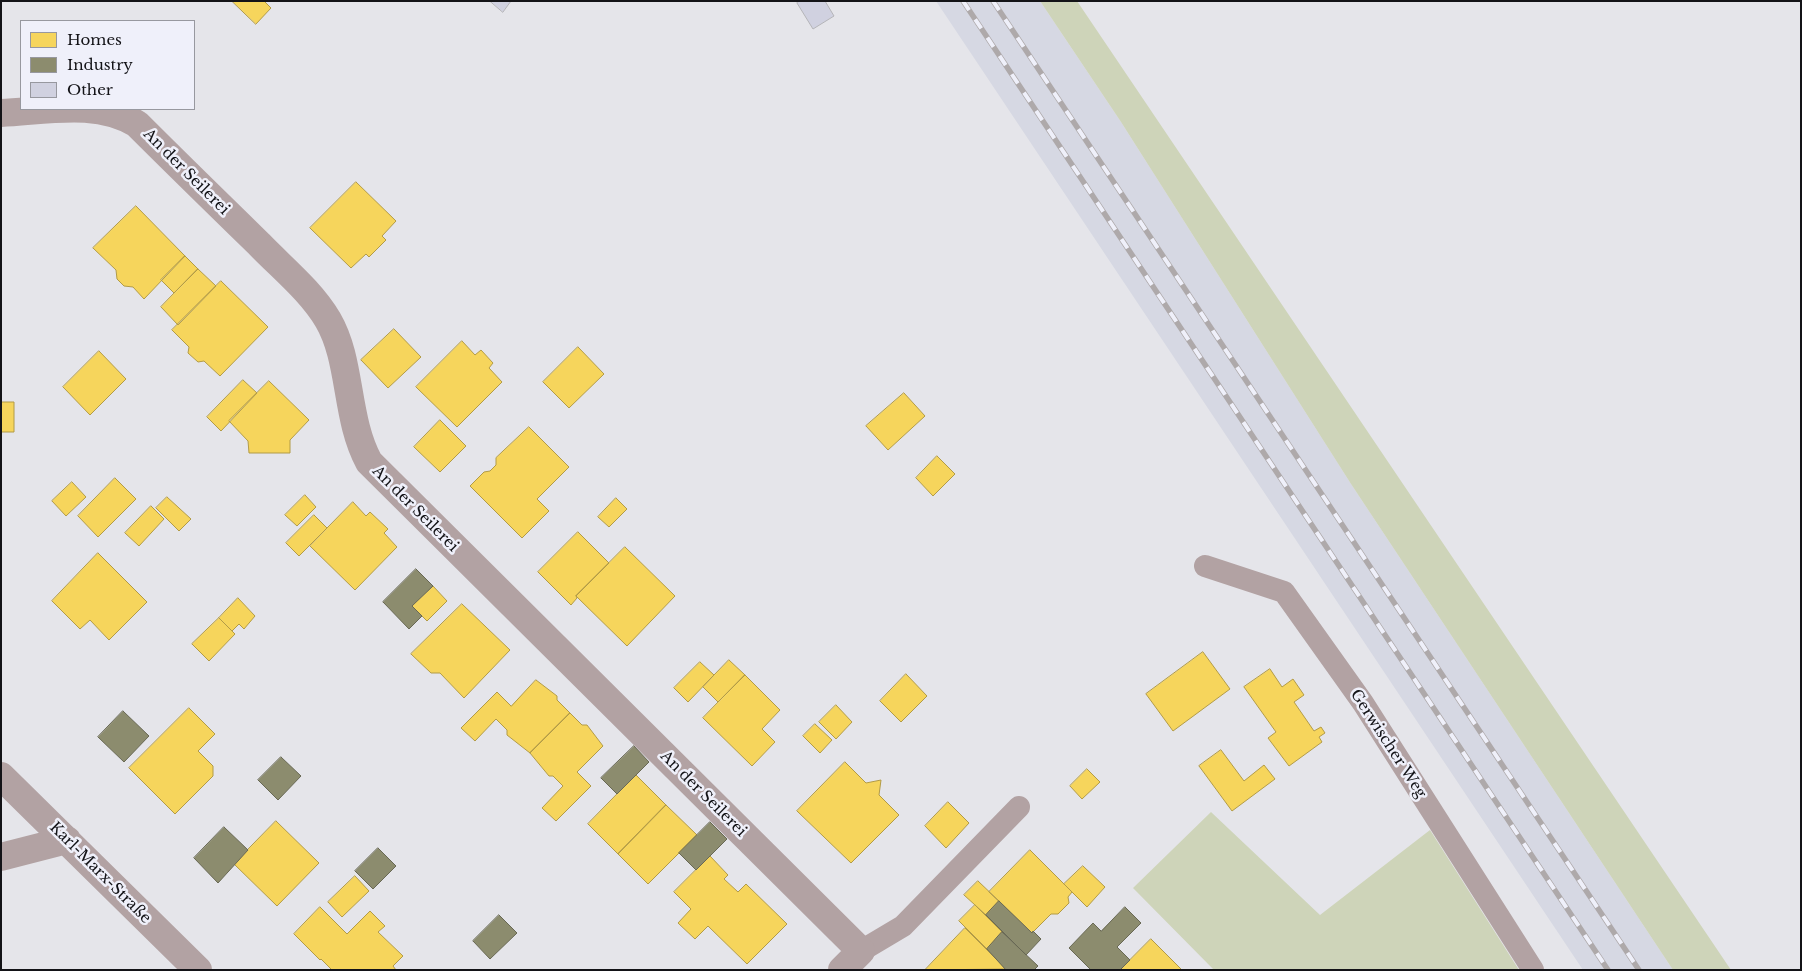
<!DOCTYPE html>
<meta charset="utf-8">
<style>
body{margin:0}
#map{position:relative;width:1802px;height:971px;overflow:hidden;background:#e5e5ea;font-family:"Libre Baskerville",serif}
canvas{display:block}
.frame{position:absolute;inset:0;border:2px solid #131317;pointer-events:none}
.legend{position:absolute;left:20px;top:20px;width:175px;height:90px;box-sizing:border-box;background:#eff0fa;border:1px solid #97989f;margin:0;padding:6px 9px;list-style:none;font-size:15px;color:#131317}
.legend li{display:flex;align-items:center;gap:10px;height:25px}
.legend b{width:25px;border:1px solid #97989f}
</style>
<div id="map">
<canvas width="1802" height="971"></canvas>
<div class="frame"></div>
<ul class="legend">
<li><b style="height:14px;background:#f6d55c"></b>Homes</li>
<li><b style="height:14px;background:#8c8c6e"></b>Industry</li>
<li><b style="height:14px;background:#d0d1e0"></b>Other</li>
</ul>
</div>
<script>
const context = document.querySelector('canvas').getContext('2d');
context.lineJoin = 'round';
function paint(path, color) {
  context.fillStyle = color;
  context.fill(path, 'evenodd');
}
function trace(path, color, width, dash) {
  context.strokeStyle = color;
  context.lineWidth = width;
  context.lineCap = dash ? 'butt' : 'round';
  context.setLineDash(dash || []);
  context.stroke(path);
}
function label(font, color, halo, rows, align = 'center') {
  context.font = font + ' "Libre Baskerville",serif';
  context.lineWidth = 5;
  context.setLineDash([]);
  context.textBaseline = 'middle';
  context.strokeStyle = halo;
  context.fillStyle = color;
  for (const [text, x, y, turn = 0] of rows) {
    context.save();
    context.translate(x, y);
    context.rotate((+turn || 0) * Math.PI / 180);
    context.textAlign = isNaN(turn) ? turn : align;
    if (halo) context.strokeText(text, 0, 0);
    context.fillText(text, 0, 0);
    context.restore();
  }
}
paint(new Path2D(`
 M936,1H1040L1121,122L1351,484L1673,970H1583Z`), '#d6d8e3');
paint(new Path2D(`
 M1040,1H1077L1731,970H1673L1351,484L1121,122Z
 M1211,812L1320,915L1430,830L1519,970H1214L1133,888Z`), '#ced4b9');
const homes = new Path2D(`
 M232,1H264L271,8L256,24Z
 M356,182L396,221L382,236L386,240L369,257L366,254L351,268L310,228Z
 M136,206L185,256L144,299L133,287L124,286L117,279L116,270L93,248Z
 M185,256L198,269L174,293L161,280Z
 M198,269L216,286L178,325L161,307Z
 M221,281L268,327L220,376L204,361L198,362L188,353L189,347L172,330Z
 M394,329L421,357L388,388L361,360Z
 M462,341L475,355L481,350L493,363L489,368L502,382L457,427L416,387Z
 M578,347L604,374L569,408L543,382Z
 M99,351L126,379L90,415L63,387Z
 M243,380L257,393L221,431L207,417Z
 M269,381L309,420L290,440V453H249L248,441L229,421Z
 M904,393L925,416L888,450L866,426Z
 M1,402H14V432H1Z
 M440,420L466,446L440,472L414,447Z
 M529,427L569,467L537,499L549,511L522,538L470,486L484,472L490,471L496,465V458Z
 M937,456L955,474L933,496L916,478Z
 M115,478L136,499L98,537L78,516Z
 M72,482L86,497L66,516L52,501Z
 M305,495L316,507L297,526L285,515Z
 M167,497L191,519L179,531L156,508Z
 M616,498L627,509L609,527L598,517Z
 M353,502L366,516L370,512L388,529L384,533L397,547L355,590L310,546Z
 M151,506L164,519L139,546L125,533Z
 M314,515L327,528L299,556L286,543Z
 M578,532L609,563L576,596L577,598L571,605L538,572Z
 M625,547L675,596L627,646L576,596Z
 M98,553L147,602L109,640L90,620L80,629L52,601Z
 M433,586L447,601L427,621L412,606Z
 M238,598L255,616L244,629L239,624L232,631L219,618Z
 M462,604L510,650L464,698L440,673H431L411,654Z
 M219,618L235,634L209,661L192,644Z
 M1203,652L1230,689L1173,731L1146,694Z
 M729,660L745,675L718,702L703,687Z
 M700,662L714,675L688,702L674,688Z
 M1270,669L1282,687L1293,679L1304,695L1294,702L1314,731L1321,727L1325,733L1319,737L1322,742L1289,766L1268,738L1276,732L1244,687Z
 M906,674L927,696L901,722L880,701Z
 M745,675L780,710L762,729L775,742L752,766L703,718Z
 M536,680L557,696V700L570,713L530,753L507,735V730L496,719L475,741L461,728L497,692L511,706Z
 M836,705L852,722L836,739L819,722Z
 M189,708L215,734L198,751L213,766V776L175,814L129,768Z
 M570,713L582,725H587L603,746L577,772L591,786L556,821L542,808L563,786L553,776H549L530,753Z
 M815,724L832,740L820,753L803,736Z
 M1221,750L1244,781L1264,765L1275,779L1232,811L1199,766Z
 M845,762L866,783L881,780L879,795L899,815L851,863L797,811Z
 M1087,769L1100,782L1082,799L1070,786Z
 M636,775L666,805L618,854L588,824Z
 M948,802L969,823L946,848L925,826Z
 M666,805L697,835L648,884L618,854Z
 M276,821L319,863L277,906L234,864Z
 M1030,850L1072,892L1068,897L1069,903L1058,914H1051L1032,933L989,892Z
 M710,856L728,875L724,879L738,892L746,884L787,924L747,964L708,926L695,939L678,923L691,909L674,892Z
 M1083,866L1105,887L1087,907L1064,884Z
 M355,876L369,891L342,917L328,902Z
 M978,881L999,901L986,915L964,895Z
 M975,905L1002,932L987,949L959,921Z
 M320,907L347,934L370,911L385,926L378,932L403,956L393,966L396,970H332L321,959L320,960L294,934Z
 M965,928L1006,969L925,970Z
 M1151,939L1182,970H1120Z`);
paint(homes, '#f6d55c');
trace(homes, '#b29b47', 1);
const industry = new Path2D(`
 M416,569L433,586L412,606L422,616L409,629L383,602Z
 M123,711L149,736L124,762L98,737Z
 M634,746L649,762L617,794L601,778Z
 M281,757L301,776L278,800L258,780Z
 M710,822L727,839L696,870L679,853Z
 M224,827L248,850L218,883L194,858Z
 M378,848L396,866L373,889L355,871Z
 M999,901L1032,933L1033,931L1041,939L1026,955L986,915Z
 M1125,907L1141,923L1117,947L1130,960L1120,970H1091L1069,948L1093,923L1101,931Z
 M499,915L517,933L490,959L473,941Z
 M1002,932L1038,966L1034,970H1006L987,949Z`);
paint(industry, '#8c8c6e');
trace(industry, '#686854', 1);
const building = new Path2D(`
 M490,1H511L503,12Z
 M800,1H825L834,16L813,29L797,3Z`);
paint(building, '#d0d1e0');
trace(building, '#b4b4b8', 1);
trace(new Path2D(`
 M1205,566L1284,592L1363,703L1533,970
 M861,951L903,926L1019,807`), '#b2a2a3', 22);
trace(new Path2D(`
 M1,113C46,111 97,99 137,124C177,164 218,204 259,244C282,268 311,291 328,320C352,361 345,418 369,462L861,951L842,970
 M1,776L198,970
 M1,857L67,840`), '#b2a2a3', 28);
const rail = new Path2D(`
 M963,1L1608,970
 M993,1L1639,970`);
trace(rail, '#aea9aa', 5.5);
trace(rail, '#eff0fa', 4, [11]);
label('15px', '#131317', '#eff0fa', [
 ["An der Seilerei",186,172,45],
 ["An der Seilerei",415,509,45],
 ["Gerwischer Weg",1388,744,57],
 ["An der Seilerei",703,794,45],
 ["Karl-Marx-Straße",100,873,45]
]);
</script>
